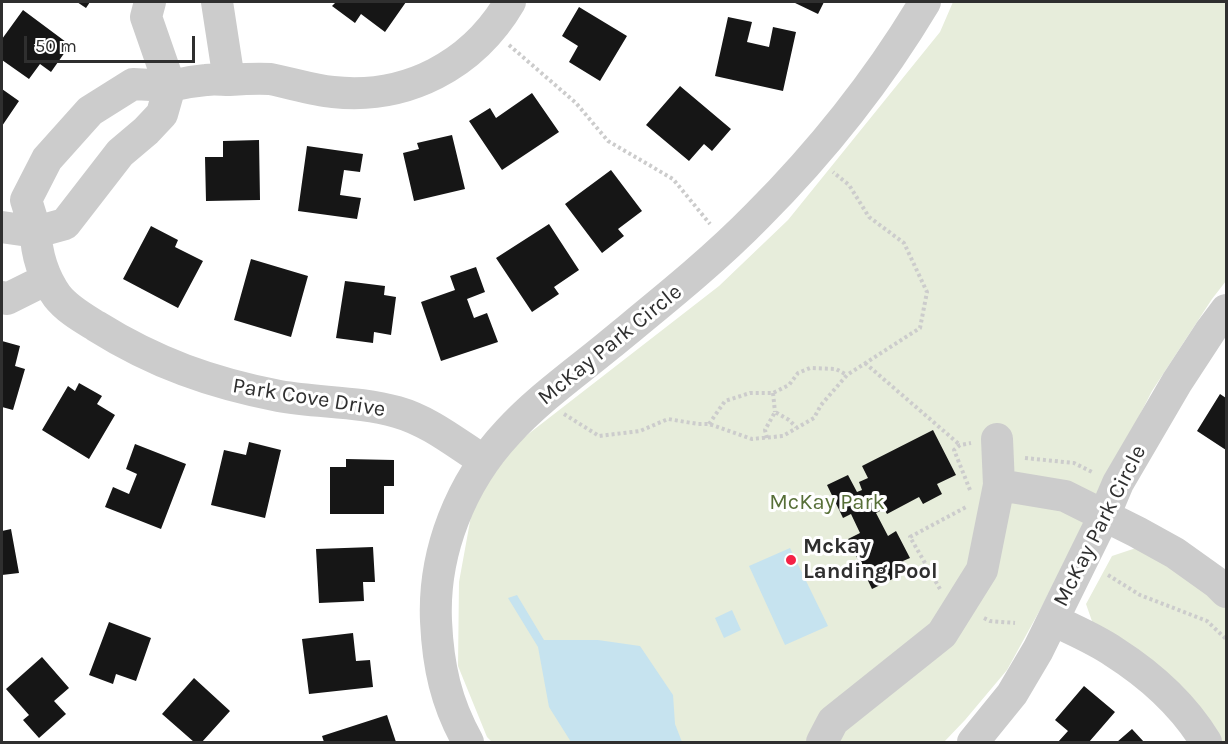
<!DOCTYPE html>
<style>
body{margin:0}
#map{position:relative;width:1228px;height:744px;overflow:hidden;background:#fff;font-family:Karla,sans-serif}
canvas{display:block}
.frame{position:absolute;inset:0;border:3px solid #2f2f2f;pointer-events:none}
.scale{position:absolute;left:24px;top:36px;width:171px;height:27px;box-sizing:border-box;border:3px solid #2f2f2f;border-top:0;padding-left:8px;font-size:18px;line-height:21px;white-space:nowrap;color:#2f2f2f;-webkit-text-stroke:4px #fff;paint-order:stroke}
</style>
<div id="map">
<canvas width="1228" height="744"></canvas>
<div class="frame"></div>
<div class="scale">50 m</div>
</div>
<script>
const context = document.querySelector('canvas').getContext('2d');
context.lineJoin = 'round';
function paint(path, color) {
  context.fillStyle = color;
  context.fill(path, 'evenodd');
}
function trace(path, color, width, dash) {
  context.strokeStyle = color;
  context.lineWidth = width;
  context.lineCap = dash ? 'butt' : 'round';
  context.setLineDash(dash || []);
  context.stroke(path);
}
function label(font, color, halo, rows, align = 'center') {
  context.font = font + ' Karla,sans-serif';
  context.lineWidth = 6;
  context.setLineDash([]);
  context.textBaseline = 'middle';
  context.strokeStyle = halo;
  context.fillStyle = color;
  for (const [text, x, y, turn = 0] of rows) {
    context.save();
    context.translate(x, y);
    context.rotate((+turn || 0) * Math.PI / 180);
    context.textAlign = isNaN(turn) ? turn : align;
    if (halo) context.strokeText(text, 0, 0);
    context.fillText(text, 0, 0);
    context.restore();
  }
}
paint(new Path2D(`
 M953,2H1226V281L1212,299L1152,391L1041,608L1007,670L965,720L944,742H492L487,737L458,666L459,582L471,516L487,478L509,449L719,286L788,220L940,32Z
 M1136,548L1180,568L1226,609V742H1221L1093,624L1086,604L1112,556Z`), '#e7eddb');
paint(new Path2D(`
 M790,548L828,626L785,645L749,566Z
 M517,595L544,640H598L640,646L673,695L675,724L682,742H571L549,707L538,647L508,598Z
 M732,610L741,630L724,638L715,618Z`), '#c6e3ef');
paint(new Path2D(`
 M77,2H90L86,8Z
 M336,2H406L385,32L361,14L355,23L332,6Z
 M793,2H824L818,14Z
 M579,7L627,36L600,81L569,62L578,46L562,36Z
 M23,10L70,45L51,72L40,64L29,79L2,60V39Z
 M728,17L752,22L747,42L769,47L773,27L796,32L783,91L715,76Z
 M680,86L731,129L712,151L704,144L689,161L646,125Z
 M2,89L19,101L2,126Z
 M532,93L559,132L502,170L469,121L490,108L496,118Z
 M452,135L465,189L414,201L403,153L419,149L417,143Z
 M259,140L260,200L206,201L205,157H223V141Z
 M307,146L363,154L360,172L344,170L340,195L361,198L357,219L298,211Z
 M611,170L642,211L618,229L624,236L602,253L565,204Z
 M549,224L579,270L554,287L559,294L532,312L496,258Z
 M151,226L178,240L175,247L203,261L178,308L123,279Z
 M251,259L308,276L291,337L234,320Z
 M476,267L485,292L467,299L474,318L487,313L498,342L441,361L421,302L455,290L450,276Z
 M345,281L385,286L384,295L396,297L391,335L374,332L373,343L336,338Z
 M2,341L20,346L15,366L25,369L13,410L2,407Z
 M79,383L102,396L97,404L115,415L89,459L42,430L68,386L75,391Z
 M1220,394L1226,398V450L1197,431Z
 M933,430L956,475L937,484L942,494L923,504L919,497L887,514L884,509L876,513L888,536L896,531L910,558L903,561L909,571L872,589L848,539L860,533L851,514L843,518L827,485L848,475L857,492L862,490L859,482L868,478L862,466Z
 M249,442L281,450L265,518L211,505L224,450L246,455Z
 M135,444L186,464L161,529L105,507L113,487L129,494L137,474L126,469Z
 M346,459L394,460V486H384V514H330V467H346Z
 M11,529L19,573L2,575V531Z
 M373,547L375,582H363L364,601L319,603L316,549Z
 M109,622L151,638L136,681L116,674L113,684L89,675Z
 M353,633L356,661L370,660L373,687L309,694L302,639Z
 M42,657L69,688L54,701L66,714L39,738L23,720L29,715L6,689Z
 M194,678L230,711L202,742H194L162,714Z
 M1084,686L1115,712L1089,742H1058L1068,731L1055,720Z
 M387,715L396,742H324L322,736Z
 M1132,729L1144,742H1117Z`), '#161616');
trace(new Path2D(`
 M509,45L576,103L608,141L673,179L710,224
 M865,363L960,445
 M773,393L775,412
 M564,414L599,436L640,431L668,419L698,424H709L752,439L783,436L814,418L821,405L847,375L920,328L927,292L904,243L869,217L849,185L833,172
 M709,424L725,401L750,393H773L789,385L798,373L810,368L836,369L847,375
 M767,438L765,430L775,412L789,420L796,427
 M1025,458L1074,463L1092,472
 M970,490L954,450L960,445L971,443
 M1108,575L1140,595L1207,621L1226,639
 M940,589L910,537L968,506
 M984,618L990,621L1015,623`), '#ccc', 4, [3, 3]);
trace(new Path2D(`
 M150,2L146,17L170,86C182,83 194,81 206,80C214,79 222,80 229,80C243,79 257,78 270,79C291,83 312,90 333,92C407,100 473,65 510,2
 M217,2L229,80
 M133,84L170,86L162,114L146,131L120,153L65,224L36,232L26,200L47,159L90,111Z
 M2,227L36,232C36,254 44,278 57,296C67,309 83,318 96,326C155,363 212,383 279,396C318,403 358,401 397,412C429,421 456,443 484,461
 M2,297L7,299L47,279
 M997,439L999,485L1065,496L1137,532L1175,553L1217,583L1226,592
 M1053,620C1073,630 1095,639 1114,652C1150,675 1184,706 1206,742
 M468,742C446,703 438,666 436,621C433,552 461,482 508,432C537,400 574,374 608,346C659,304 711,263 757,216C821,152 879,79 925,2
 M822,742L833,721L942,634L982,570L999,485
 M973,742L1012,694L1038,650L1104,516L1118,483L1177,382L1211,330L1226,310`), '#ccc', 32);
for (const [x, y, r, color] of [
 [791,560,6,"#f52246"]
]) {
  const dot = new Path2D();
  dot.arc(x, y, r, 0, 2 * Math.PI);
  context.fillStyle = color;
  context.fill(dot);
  trace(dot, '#fff', 2);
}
label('22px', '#2f2f2f', '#fff', [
 ["McKay Park Circle",610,345,-39],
 ["Park Cove Drive",309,398,9],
 ["McKay Park Circle",1100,526,-63]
]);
label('22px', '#576f38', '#fff', [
 ["McKay Park",827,503]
]);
label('bold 22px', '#2f2f2f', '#fff', [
 ["Mckay",803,547],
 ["Landing Pool",803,572]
], 'left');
</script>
